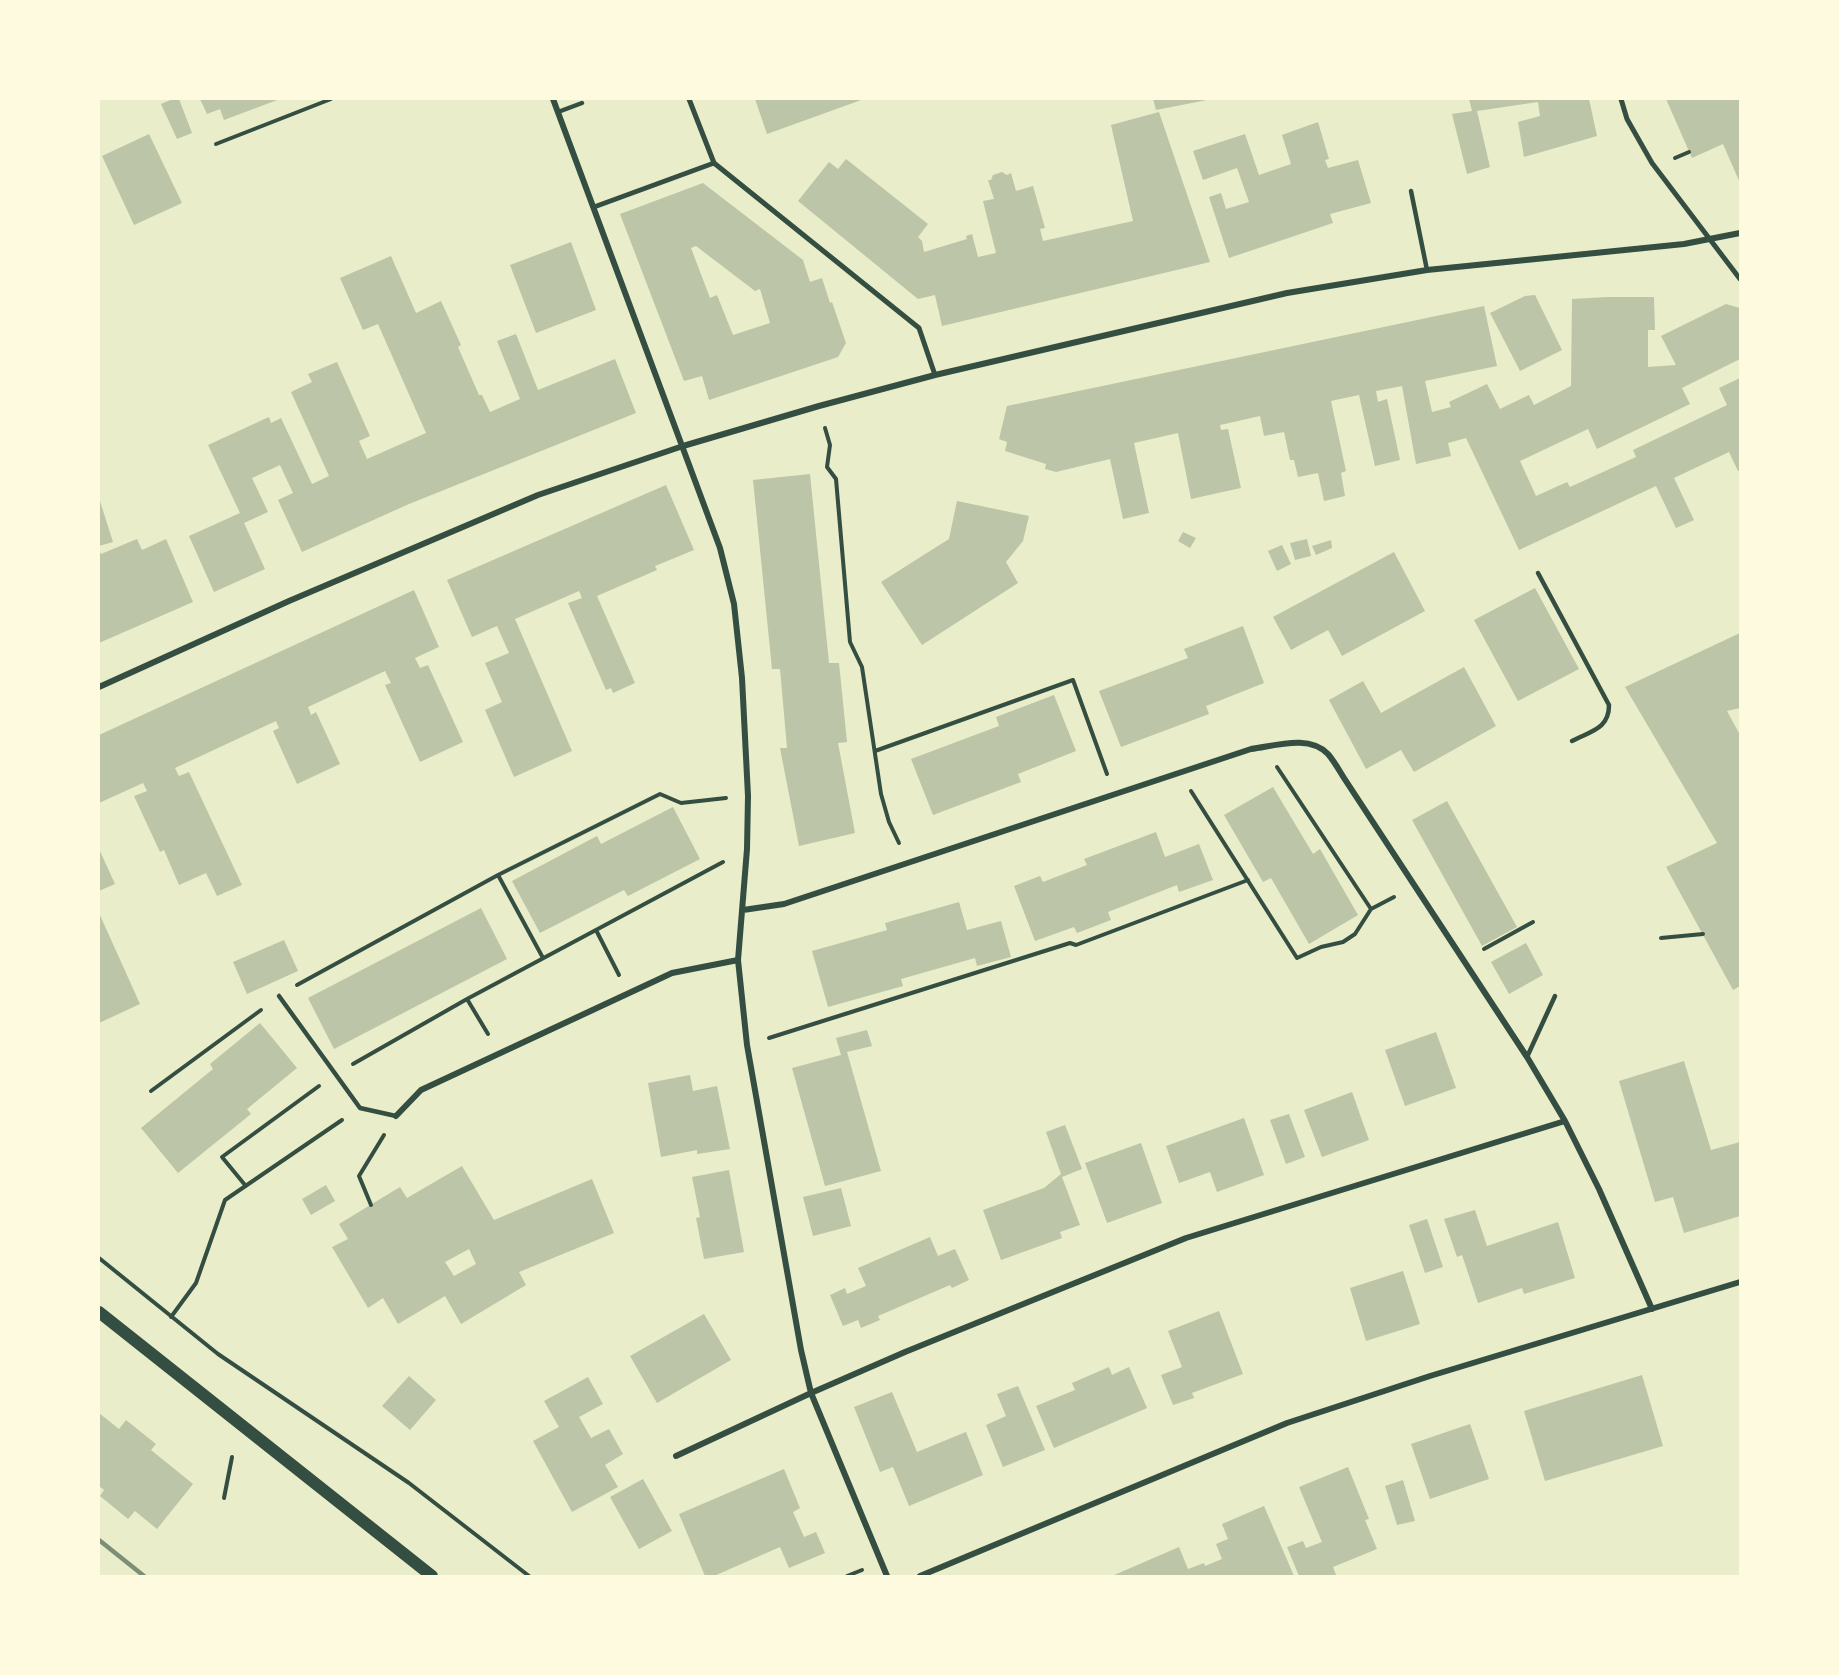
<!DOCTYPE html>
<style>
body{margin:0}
#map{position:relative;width:1839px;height:1675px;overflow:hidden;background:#e9edc9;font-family:"Sofia Sans Condensed",sans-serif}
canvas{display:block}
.frame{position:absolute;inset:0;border:100px solid #fefae0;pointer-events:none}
</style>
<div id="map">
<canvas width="1839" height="1675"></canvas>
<div class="frame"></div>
</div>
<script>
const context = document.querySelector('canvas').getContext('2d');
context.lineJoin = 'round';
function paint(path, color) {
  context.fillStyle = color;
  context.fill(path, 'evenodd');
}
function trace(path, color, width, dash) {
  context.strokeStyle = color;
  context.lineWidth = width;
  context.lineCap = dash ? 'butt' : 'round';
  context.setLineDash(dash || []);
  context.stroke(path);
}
paint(new Path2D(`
 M173,99H179L192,133L177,139L161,104Z
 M200,99H280L224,120L220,109L207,114Z
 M755,99H864L767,134Z
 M1153,99H1206L1207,100L1156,110Z
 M1469,99H1589L1597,136L1524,157L1518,122L1540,116L1538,102L1477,111L1490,167L1467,174L1452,114L1472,111Z
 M1666,99H1740V183L1723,144L1692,158Z
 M1159,112L1210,262L942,326L935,295L918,299L798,201L829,162L838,169L846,159L928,224L918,237L922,241L924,252L967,239L966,236L972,234L978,257L996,253L983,201L994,199L988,180H991L993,175L1002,172L1007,175L1011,173L1016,191L1033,186L1045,228L1040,229L1043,241L1133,221L1111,125Z
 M1318,122L1329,159L1325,160L1328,168L1358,160L1371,203L1330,214L1333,223L1229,258L1209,197L1221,193L1226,209L1249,202L1237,168L1203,180L1193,151L1245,134L1259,175L1291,164L1282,135Z
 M149,134L182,203L134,225L102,156Z
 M703,183L803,260L810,282L822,278L830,303L832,302L846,343L838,357L709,400L702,376L684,381L620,214ZM696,246L755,291L760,289L770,323L733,335L717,295L710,298L691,248Z
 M571,242L596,310L536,333L510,265Z
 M391,256L416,313L441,301L461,345L458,347L479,395H482L490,412L520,399L497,341L516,334L538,390L615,359L636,413L409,504L302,552L278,500L293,493L280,465L252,478L268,512L244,523L265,569L214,592L189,536L240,513L208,445L269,417L271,423L281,418L312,484L329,476L291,392L312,382L308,374L337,362L370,436L359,441L367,459L426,433L378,324L363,330L340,278Z
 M1535,295L1562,350L1520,371L1490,313L1525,296Z
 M1608,297H1654L1655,330H1648V367L1676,365L1661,336L1726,304L1740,308V359L1682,388L1690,404L1597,449L1588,429L1520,461L1536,496L1567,482L1570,487L1636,457L1633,450L1727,405L1719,388L1740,378V470L1738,471L1729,452L1674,478L1694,520L1676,528L1656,486L1519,550L1466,438L1448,443L1451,456L1416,464L1402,386L1376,391L1378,402L1387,399L1400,460L1375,466L1359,395L1331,401L1346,471L1341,473L1345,496L1324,501L1318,473L1298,477L1294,460H1290L1284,432L1264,436L1260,416L1220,425L1221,430L1228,429L1241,488L1218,493L1191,499L1178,433L1134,443L1149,513L1123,519L1110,459L1056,472L1045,469L1046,464L1005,451L1007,442L999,439L1007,406L1484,306L1497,366L1425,381L1432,412L1451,407L1449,402L1487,384L1500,409L1529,395L1534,405L1571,386L1572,299Z
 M810,474L829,663H839L847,742L838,743L855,833L799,846L780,748H787L780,669H772L753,480Z
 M666,485L694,550L655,566L657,570L597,596L635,683L613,693L611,688L606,690L568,603L582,598L579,591L515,619L572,751L514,777L485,710L502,702L485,663L509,653L497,626L472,637L447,580Z
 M99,498L113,542L99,546Z
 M957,501L1029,516L1023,541L1006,562L1018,583L922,645L881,582L949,539Z
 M1183,532L1196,538L1190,548L1178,541Z
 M137,539L142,550L166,539L193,602L99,643V549L101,554Z
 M1307,539L1311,556L1295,560L1290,543Z
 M1331,540L1332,548L1316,555L1312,546Z
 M1282,545L1291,564L1277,571L1268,551Z
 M1394,552L1425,611L1342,656L1328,630L1291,650L1273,617Z
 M1535,588L1579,669L1518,701L1474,620Z
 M414,590L439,647L415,658L420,668L428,665L463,742L420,762L385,685L391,683L385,671L308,707L311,715L316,712L340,764L297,784L273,731L279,728L276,721L175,768L179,776L189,772L242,885L217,896L206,873L179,885L164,850L160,852L134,796L147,791L143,783L99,803V735Z
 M1243,626L1264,683L1206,706L1209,714L1121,747L1099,691L1188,658L1184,649Z
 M1740,633V708L1727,711L1740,735V986L1733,990L1666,867L1717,843L1625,687Z
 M1464,667L1496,726L1414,772L1401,750L1366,769L1329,700L1363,681L1381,713Z
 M1054,695L1076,751L1018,774L1021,782L933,815L911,759L999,726L996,717Z
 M1273,787L1313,854L1320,849L1358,915L1309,944L1271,878L1263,882L1224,815Z
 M1447,801L1517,927L1482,946L1412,820Z
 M673,807L700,859L628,896L624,890L540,933L512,881L597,836L601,844Z
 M1156,832L1165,857L1199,844L1213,880L1179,892L1177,885L1108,912L1111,920L1077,933L1074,927L1035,941L1014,886L1040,876L1043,882L1087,865L1084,859Z
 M99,849L115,884L99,891Z
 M959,902L967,930L1001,921L1011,957L977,966L975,958L901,979L903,986L828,1007L812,951L887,930L885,923Z
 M481,908L507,959L334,1049L308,998Z
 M99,913L140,1004L99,1023Z
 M284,940L298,971L247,994L233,962Z
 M1526,943L1543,975L1509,994L1491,962Z
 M260,1023L297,1068L247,1109L251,1114L178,1173L141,1128L213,1069L210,1064Z
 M867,1030L872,1046L847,1052L881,1171L825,1186L792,1068L841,1055L836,1038Z
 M1436,1032L1456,1088L1405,1106L1385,1050Z
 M1684,1061L1711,1150L1740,1142V1216L1684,1233L1673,1197L1655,1202L1619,1081Z
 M690,1075L693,1091L717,1086L730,1149L697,1154V1150L661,1157L648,1083Z
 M1352,1092L1369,1140L1322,1157L1304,1110Z
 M1289,1114L1305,1157L1286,1164L1270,1120Z
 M1244,1118L1264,1175L1217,1192L1210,1172L1179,1183L1166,1146Z
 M1065,1125L1082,1169L1062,1177L1080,1225L1060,1232L1062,1238L1001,1260L983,1210L1044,1188L1061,1174L1046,1132Z
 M1141,1143L1162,1203L1107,1223L1085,1163Z
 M462,1166L494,1220L592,1179L614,1233L519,1272L526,1285L461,1324L445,1296L398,1324L383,1298L368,1308L332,1247L348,1239L339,1224L400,1187L407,1198ZM469,1249L476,1264L454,1276L445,1262Z
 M729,1170L744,1252L704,1259L696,1218L700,1217L692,1177Z
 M326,1185L335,1201L311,1215L302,1199Z
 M841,1188L851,1226L813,1236L803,1197Z
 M1475,1210L1487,1246L1558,1222L1575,1278L1524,1294L1522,1288L1478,1303L1462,1255L1457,1257L1444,1219Z
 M1427,1219L1443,1267L1425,1273L1409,1225Z
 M930,1237L938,1256L955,1249L969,1280L952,1288L950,1285L878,1316L880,1320L861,1328L858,1320L843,1326L830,1295L845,1288L847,1294L866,1286L858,1268Z
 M1403,1271L1420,1324L1366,1341L1350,1288Z
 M1219,1311L1243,1374L1192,1393L1194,1398L1173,1405L1161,1375L1182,1367L1168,1331Z
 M704,1314L731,1360L657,1403L630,1356Z
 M1109,1367L1112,1375L1129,1367L1147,1408L1054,1448L1036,1406L1075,1390L1072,1383Z
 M1642,1375L1663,1446L1545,1481L1524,1411Z
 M409,1376L436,1400L410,1430L382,1406Z
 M588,1377L603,1404L579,1417L591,1438L609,1429L623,1454L605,1465L618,1487L572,1512L533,1441L559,1427L544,1401Z
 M1018,1386L1045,1450L1003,1467L986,1425L1006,1416L997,1394Z
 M892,1392L917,1452L966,1432L983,1475L909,1506L893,1467L880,1472L854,1407Z
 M99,1413L119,1429L126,1420L156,1444L151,1450L193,1484L157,1529L135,1511L128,1519L100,1496L104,1490L99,1486Z
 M1470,1424L1489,1479L1430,1499L1411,1444Z
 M1348,1467L1369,1519L1365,1520L1377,1549L1333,1567L1336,1575L1333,1576H1299L1287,1547L1303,1541L1306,1548L1322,1542L1299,1487Z
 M784,1469L800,1508L793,1512L804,1537L816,1532L825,1553L789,1568L780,1547L714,1576H705L679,1514Z
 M643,1479L672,1531L639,1549L610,1497Z
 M1403,1480L1415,1521L1397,1525L1385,1486Z
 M1264,1506L1294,1576H1112L1179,1547L1188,1569L1204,1563L1205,1566L1222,1559L1216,1544L1228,1539L1222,1524Z`), '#bcc5a7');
trace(new Path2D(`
 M216,144L331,99
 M1675,158L1689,152
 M825,428L830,445L827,467L836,479L850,642L862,667L881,794L889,822L899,843
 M875,751L1073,680L1107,774
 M1277,767L1371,909
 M1191,791L1297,958L1321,947L1343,942L1355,934L1371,909L1394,897
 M498,875L543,958
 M596,930L619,975
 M1661,938L1703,934
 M1484,949L1533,922
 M297,985L498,875L660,794L681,803L726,798
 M467,999L488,1034
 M769,1038L1070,943L1076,945L1248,880
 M353,1064L467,999L723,862
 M151,1091L261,1010
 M245,1185L222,1157L319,1086
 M371,1205L359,1176L384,1135
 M99,1258L218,1354L409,1483L529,1576
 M171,1317L196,1283L225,1200L342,1120
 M224,1498L232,1457
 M847,1576L862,1570`), '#344e41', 4);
trace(new Path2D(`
 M558,112L582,103
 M1411,191L1427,270
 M1538,573L1609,705C1609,729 1591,731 1572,741
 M279,996L360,1108L396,1116
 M1527,1057L1555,996`), '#344e41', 4.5);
trace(new Path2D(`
 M689,99L714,163L919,328L935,375
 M1621,99L1627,119L1652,163L1740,279
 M594,207L714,163`), '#344e41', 5);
trace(new Path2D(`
 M553,99L720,548L734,604L742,678L748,796L747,849L738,960L747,1045L801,1350L811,1393L887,1576
 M99,687L289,601L538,495L683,446L819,406L935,375L1287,293L1427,270L1684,244L1740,233
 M743,910L784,904L1251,749C1275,746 1309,734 1328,754C1334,761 1339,770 1344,778L1527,1057L1565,1121L1599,1189L1652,1309
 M396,1116L421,1090L672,973L738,960
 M676,1456L811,1393L905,1352L1186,1238L1565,1121
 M920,1576L1287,1423L1430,1376L1740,1282`), '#344e41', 6);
trace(new Path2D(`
 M99,1312L432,1576`), '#344e41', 12);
trace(new Path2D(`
 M99,1540L144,1576`), '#7c8e77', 4.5);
</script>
